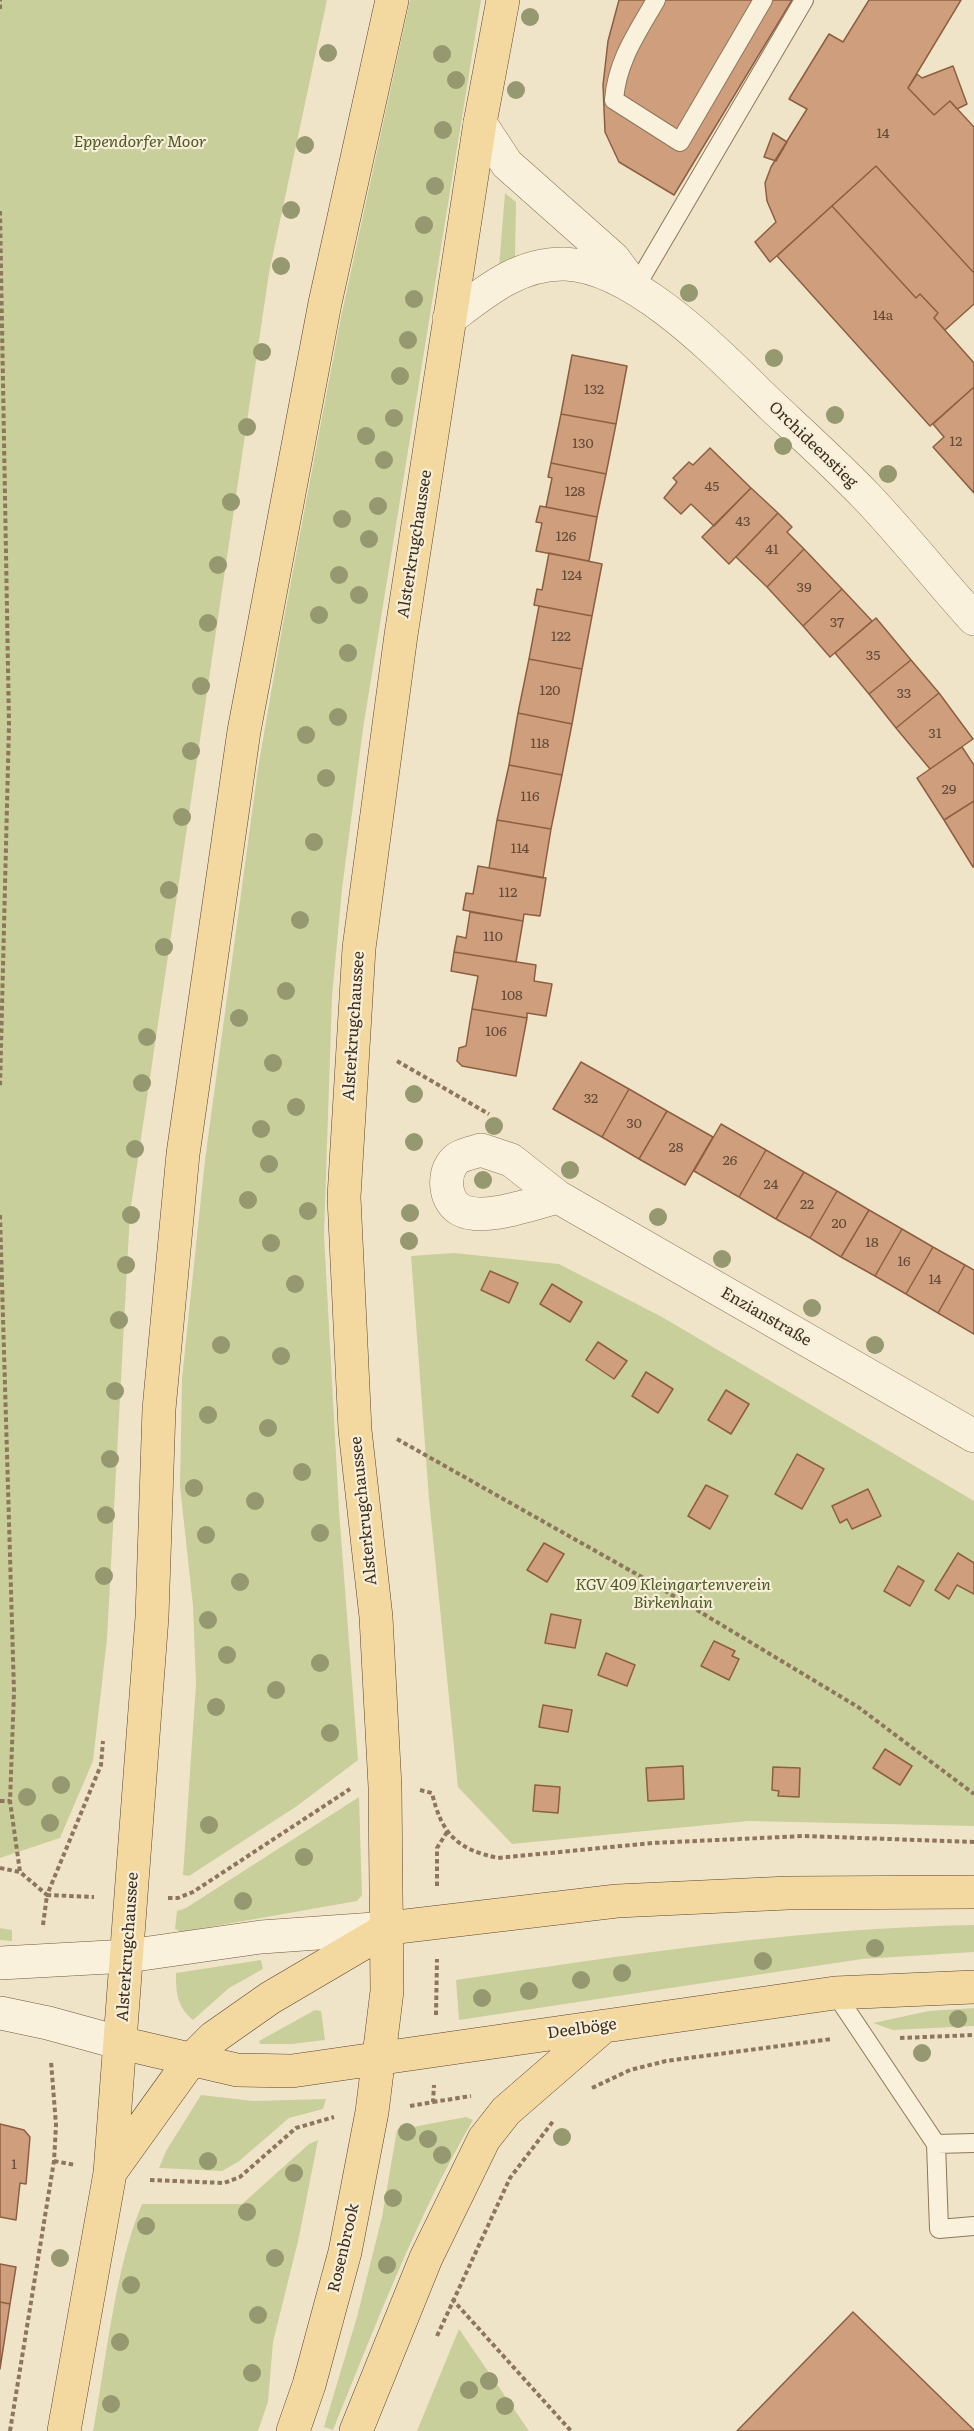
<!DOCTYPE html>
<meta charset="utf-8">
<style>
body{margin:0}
canvas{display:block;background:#f0e4c8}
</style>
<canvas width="974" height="2431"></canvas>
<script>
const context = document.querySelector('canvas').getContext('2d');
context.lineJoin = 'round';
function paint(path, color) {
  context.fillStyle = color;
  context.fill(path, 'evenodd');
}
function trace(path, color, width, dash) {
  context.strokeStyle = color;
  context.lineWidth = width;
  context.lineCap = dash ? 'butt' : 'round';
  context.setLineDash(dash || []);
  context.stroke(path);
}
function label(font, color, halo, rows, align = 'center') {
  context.font = font + ' Literata,serif';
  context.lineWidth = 4.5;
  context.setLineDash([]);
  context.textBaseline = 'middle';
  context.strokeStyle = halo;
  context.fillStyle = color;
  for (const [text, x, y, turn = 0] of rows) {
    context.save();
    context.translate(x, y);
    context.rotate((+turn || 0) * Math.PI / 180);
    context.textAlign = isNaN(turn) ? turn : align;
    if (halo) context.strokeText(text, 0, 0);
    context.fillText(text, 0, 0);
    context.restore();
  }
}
paint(new Path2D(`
 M0,0H327L269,273L130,1213L107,1639L93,1761L60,1838L0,1858Z
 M410,0H481L363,729L342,889L332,997L324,1235L339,1510L358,1760L297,1806L189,1876L183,1875L196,1684L193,1606L180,1486L182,1378L205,1160L258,768L282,629L341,317Z
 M505,193L516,202L515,259L499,267Z
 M454,1253L559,1264L662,1317L974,1501V1826L748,1821L512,1844L458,1787L429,1499L411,1256Z
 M359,1797L362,1895L357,1901L181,1932L175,1929L177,1911L186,1908Z
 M974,1925V1952L862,1959L459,2020L456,1980C627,1955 800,1928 974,1925Z
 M0,1928L12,1930V1941L0,1940Z
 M261,1960L263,1969L229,1988L193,2020C177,2007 176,1993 176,1973Z
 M974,2008V2026L893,2030L873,2023L929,2011Z
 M315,2010L321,2011L325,2040L292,2044H260L259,2041Z
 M201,2095L253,2101L326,2099L323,2109L289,2118L238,2162L222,2171L159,2168L166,2151Z
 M466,2117L473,2120C416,2218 376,2325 333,2430L324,2427L357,2317L382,2217L397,2130Z
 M318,2140L299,2237L273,2342L268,2402L258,2431H93C106,2362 115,2267 142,2204H242L309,2144Z
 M459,2329L529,2431H417Z`), '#c9cf9b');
const building = new Path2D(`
 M619,0H792L674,195L619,162L605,132L603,85L608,41Z
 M869,0H961L908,88L934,115L950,101L974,127V273L876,166L770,262L755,242L776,222L767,201L765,183L771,167L807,109L789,99L829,34L843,42Z
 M953,66L967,104L957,109L950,101L934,115L908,88L917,74L922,78Z
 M773,133L787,142L776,161L764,157Z
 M876,166L974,273V304L945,330L934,318L938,313L920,294L916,298L832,206Z
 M832,206L916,298L920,294L938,313L934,318L974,363V387L930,426L777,256Z
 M572,355L627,366L616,424L561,414Z
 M974,387V493L933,447L944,437L933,424Z
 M561,414L616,424L606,474L551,463Z
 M710,448L751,488L714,526L691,504L681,514L664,498L677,482L673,478L689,462L693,465Z
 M551,463L606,474L597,517L546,507L552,478L548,477Z
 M751,488L778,513L729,564L702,537Z
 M540,506L597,517L589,561L536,551L542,523L536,522Z
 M778,513L792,527L787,532L804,549L767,587L736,557Z
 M804,549L842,589L803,626L767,587Z
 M549,553L602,564L592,616L534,605L537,589L542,590Z
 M842,589L872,621L830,657L803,626Z
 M539,606L592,616L582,669L529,659Z
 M876,618L911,660L869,694L835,653Z
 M529,659L582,669L572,724L518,713Z
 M911,660L939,693L896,728L869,694Z
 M939,693L973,739L930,769L896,728Z
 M518,713L572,724L562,775L509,765Z
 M962,747L974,765V801L944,820L917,778Z
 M509,765L562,775L551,829L497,820Z
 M974,801V867H973L944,820Z
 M497,820L551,829L543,878L489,868Z
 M478,866L546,878L540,916L524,914L523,921L463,910L466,893L473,894Z
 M470,912L523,921L516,962L454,952L457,936L466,938Z
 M454,952L536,965L534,981L552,984L546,1016L527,1013V1018L472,1009L478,976L451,971Z
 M472,1009L527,1018L516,1076L462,1066L457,1061L459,1048L466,1046Z
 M581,1062L629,1089L602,1137L553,1109Z
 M629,1089L667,1111L639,1159L602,1137Z
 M667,1111L713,1137L685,1185L639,1159Z
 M721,1124L766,1150L739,1197L694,1171Z
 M766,1150L804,1172L776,1219L739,1197Z
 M804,1172L837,1191L810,1238L776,1219Z
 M837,1191L869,1210L841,1257L810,1238Z
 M869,1210L902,1229L875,1276L841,1257Z
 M902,1229L933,1247L906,1294L875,1276Z
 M933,1247L965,1265L938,1313L906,1294Z
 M965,1265L974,1270V1334L938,1313Z
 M490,1271L518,1283L509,1303L481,1290Z
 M552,1284L582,1302L570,1322L540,1304Z
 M598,1342L627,1361L614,1379L586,1360Z
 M646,1372L673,1389L658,1413L632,1396Z
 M726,1390L749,1404L731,1434L708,1420Z
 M797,1454L824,1469L802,1509L775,1494Z
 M706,1485L728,1496L710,1529L688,1516Z
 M868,1489L881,1516L852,1529L847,1519L840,1523L832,1506Z
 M544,1543L564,1554L547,1582L527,1570Z
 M958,1553L974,1563V1594L957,1585L949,1599L935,1590Z
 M898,1566L924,1581L910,1606L884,1591Z
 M551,1614L581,1620L575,1648L545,1643Z
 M714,1641L735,1651L732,1656L739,1659L729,1680L701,1666Z
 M606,1653L635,1665L627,1686L598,1675Z
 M543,1705L572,1710L568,1732L539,1727Z
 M885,1749L912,1766L900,1785L873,1768Z
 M683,1766L684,1799L648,1801L646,1768Z
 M773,1767L800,1768L799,1797L778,1796L779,1791L772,1790Z
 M535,1785L560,1787L558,1813L533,1811Z
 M0,2124L24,2130L30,2137L26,2184L20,2183L16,2220L0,2217Z
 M0,2264L16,2267L10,2304L0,2302Z
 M0,2302L10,2304L0,2369Z
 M853,2312L974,2430V2431H737Z`);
paint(building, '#cf9f7d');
trace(building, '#8d5f41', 1.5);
const lane = new Path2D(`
 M656,0C637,33 617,61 614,100L680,142L763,0
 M635,288L804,0
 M835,1993L936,2144L974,2143
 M936,2144L939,2229L974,2226`);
const street = new Path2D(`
 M480,123L507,164L613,258L631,282
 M449,319C485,292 518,263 565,264C637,267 721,357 771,405C803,435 836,465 866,496C904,536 938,579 974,619
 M481,1150L511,1160L558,1197C534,1203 484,1222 461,1210C445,1202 443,1177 452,1164C457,1155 472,1153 481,1150Z
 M558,1197L974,1436`);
const secondary = new Path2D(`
 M0,1963L128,1956L261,1937L389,1928
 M0,2013L48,2023L121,2043`);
const primary = new Path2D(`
 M121,2043L237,2070L292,2071L835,1993L974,1987
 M111,2171L190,2061L213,2038L270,1998L389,1928L617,1901L788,1893L974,1892
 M64,2431L110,2173L152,1617L159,1409L183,1154L244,731L325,303L392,0
 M293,2431L309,2385L345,2252L372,2112L387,1991L385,1787L376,1617L355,1430L344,1197L359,948L401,635L480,123L503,0
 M356,2431L426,2258L484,2139L506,2111L604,2026`);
trace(lane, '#8d765c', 20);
trace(street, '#8d765c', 34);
trace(secondary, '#6f573f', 34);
trace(primary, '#5b4430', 34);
trace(new Path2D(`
 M0,9V0
 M0,211L9,725L0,1088
 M397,1061L489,1114
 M0,1215L14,1692L10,1801L20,1872
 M397,1439L647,1580L858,1707L974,1794
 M420,1790L432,1793C442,1835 457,1849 498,1858L652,1843L804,1836L974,1842
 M0,1801H10
 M0,1868L20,1872L47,1895L101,1765L103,1741
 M437,1886V1848L447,1832
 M168,1898H178L193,1892L350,1789
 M43,1925L47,1895L94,1897
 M436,2015L437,1959
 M900,2038L974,2035
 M592,2088L630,2070L666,2061L832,2039
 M433,2102L471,2096
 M410,2106L433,2102L434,2085
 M54,2161L75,2165
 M150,2180L224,2183L240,2177L296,2128L334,2117
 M452,2299L571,2431
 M437,2336L510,2178L554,2120
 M10,2431L54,2161L56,2125L51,2061`), '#8d765c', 4, [4.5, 3]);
trace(lane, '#faf1dc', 18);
trace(street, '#faf1dc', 33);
trace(secondary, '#faf1dc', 33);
trace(primary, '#f3d9a0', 33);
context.fillStyle = '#96986f';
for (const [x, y] of [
 [530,17],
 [328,53],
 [442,54],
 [456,80],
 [516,90],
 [443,130],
 [305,145],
 [435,186],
 [291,210],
 [424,225],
 [281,266],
 [689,293],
 [414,299],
 [408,340],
 [262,352],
 [774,358],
 [400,376],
 [835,415],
 [394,418],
 [247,427],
 [366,436],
 [783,446],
 [384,460],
 [888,474],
 [231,502],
 [378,506],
 [342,519],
 [369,539],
 [218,565],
 [339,575],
 [359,595],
 [319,615],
 [208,623],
 [348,653],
 [201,686],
 [338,717],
 [306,735],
 [191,751],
 [326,778],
 [182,817],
 [314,842],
 [169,890],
 [300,920],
 [164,947],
 [286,991],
 [239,1018],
 [147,1037],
 [273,1063],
 [142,1083],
 [414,1094],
 [296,1107],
 [494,1126],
 [261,1129],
 [414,1142],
 [135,1149],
 [269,1164],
 [570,1170],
 [483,1180],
 [248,1200],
 [308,1211],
 [410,1213],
 [131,1215],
 [658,1217],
 [409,1241],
 [271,1243],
 [722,1259],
 [126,1265],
 [295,1284],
 [812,1308],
 [119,1320],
 [221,1345],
 [875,1345],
 [281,1356],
 [115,1391],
 [208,1415],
 [268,1428],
 [110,1459],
 [302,1472],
 [194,1488],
 [255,1501],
 [106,1515],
 [320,1533],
 [206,1535],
 [104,1576],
 [240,1582],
 [208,1620],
 [227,1655],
 [320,1663],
 [276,1690],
 [216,1707],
 [330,1733],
 [61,1785],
 [27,1797],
 [50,1823],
 [209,1825],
 [304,1857],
 [243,1901],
 [875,1948],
 [763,1961],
 [622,1973],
 [581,1980],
 [529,1991],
 [482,1998],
 [958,2019],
 [922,2053],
 [407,2132],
 [562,2137],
 [428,2139],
 [442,2155],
 [208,2161],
 [294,2173],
 [393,2198],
 [247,2212],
 [146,2226],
 [60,2258],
 [275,2258],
 [387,2265],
 [131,2285],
 [258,2315],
 [120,2342],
 [252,2373],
 [489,2381],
 [469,2390],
 [111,2404],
 [505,2406]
]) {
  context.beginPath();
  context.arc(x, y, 9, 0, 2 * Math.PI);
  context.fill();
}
label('14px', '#624a37', null, [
 ["14",883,134],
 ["14a",883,316],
 ["132",594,390],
 ["12",956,442],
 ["130",583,444],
 ["45",712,487],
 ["128",575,492],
 ["43",743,522],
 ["126",566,537],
 ["41",772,550],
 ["124",572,576],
 ["39",804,588],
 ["37",837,623],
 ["122",561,637],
 ["35",873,656],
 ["120",550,691],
 ["33",904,694],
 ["31",935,734],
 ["118",540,744],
 ["29",949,790],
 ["116",530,797],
 ["114",520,849],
 ["112",508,893],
 ["110",493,937],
 ["108",512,996],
 ["106",496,1032],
 ["32",591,1099],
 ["30",634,1124],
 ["28",676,1148],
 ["26",730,1161],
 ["24",771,1185],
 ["22",807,1205],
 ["20",839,1224],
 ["18",872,1243],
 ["16",904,1262],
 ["14",935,1280],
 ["1",14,2165]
]);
label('italic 16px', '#4d5a26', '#f7eed8', [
 ["Eppendorfer Moor",140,142],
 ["KGV 409 Kleingartenverein",673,1585],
 ["Birkenhain",673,1603]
]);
label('16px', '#3d2e20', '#f7eed8', [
 ["Orchideenstieg",813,445,44],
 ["Alsterkrugchaussee",415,544,-81],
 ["Alsterkrugchaussee",354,1026,-86],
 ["Enzianstraße",766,1317,30],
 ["Alsterkrugchaussee",364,1511,-96],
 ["Alsterkrugchaussee",128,1947,-86],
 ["Deelböge",582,2029,-8],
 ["Rosenbrook",344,2248,-77]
]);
</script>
